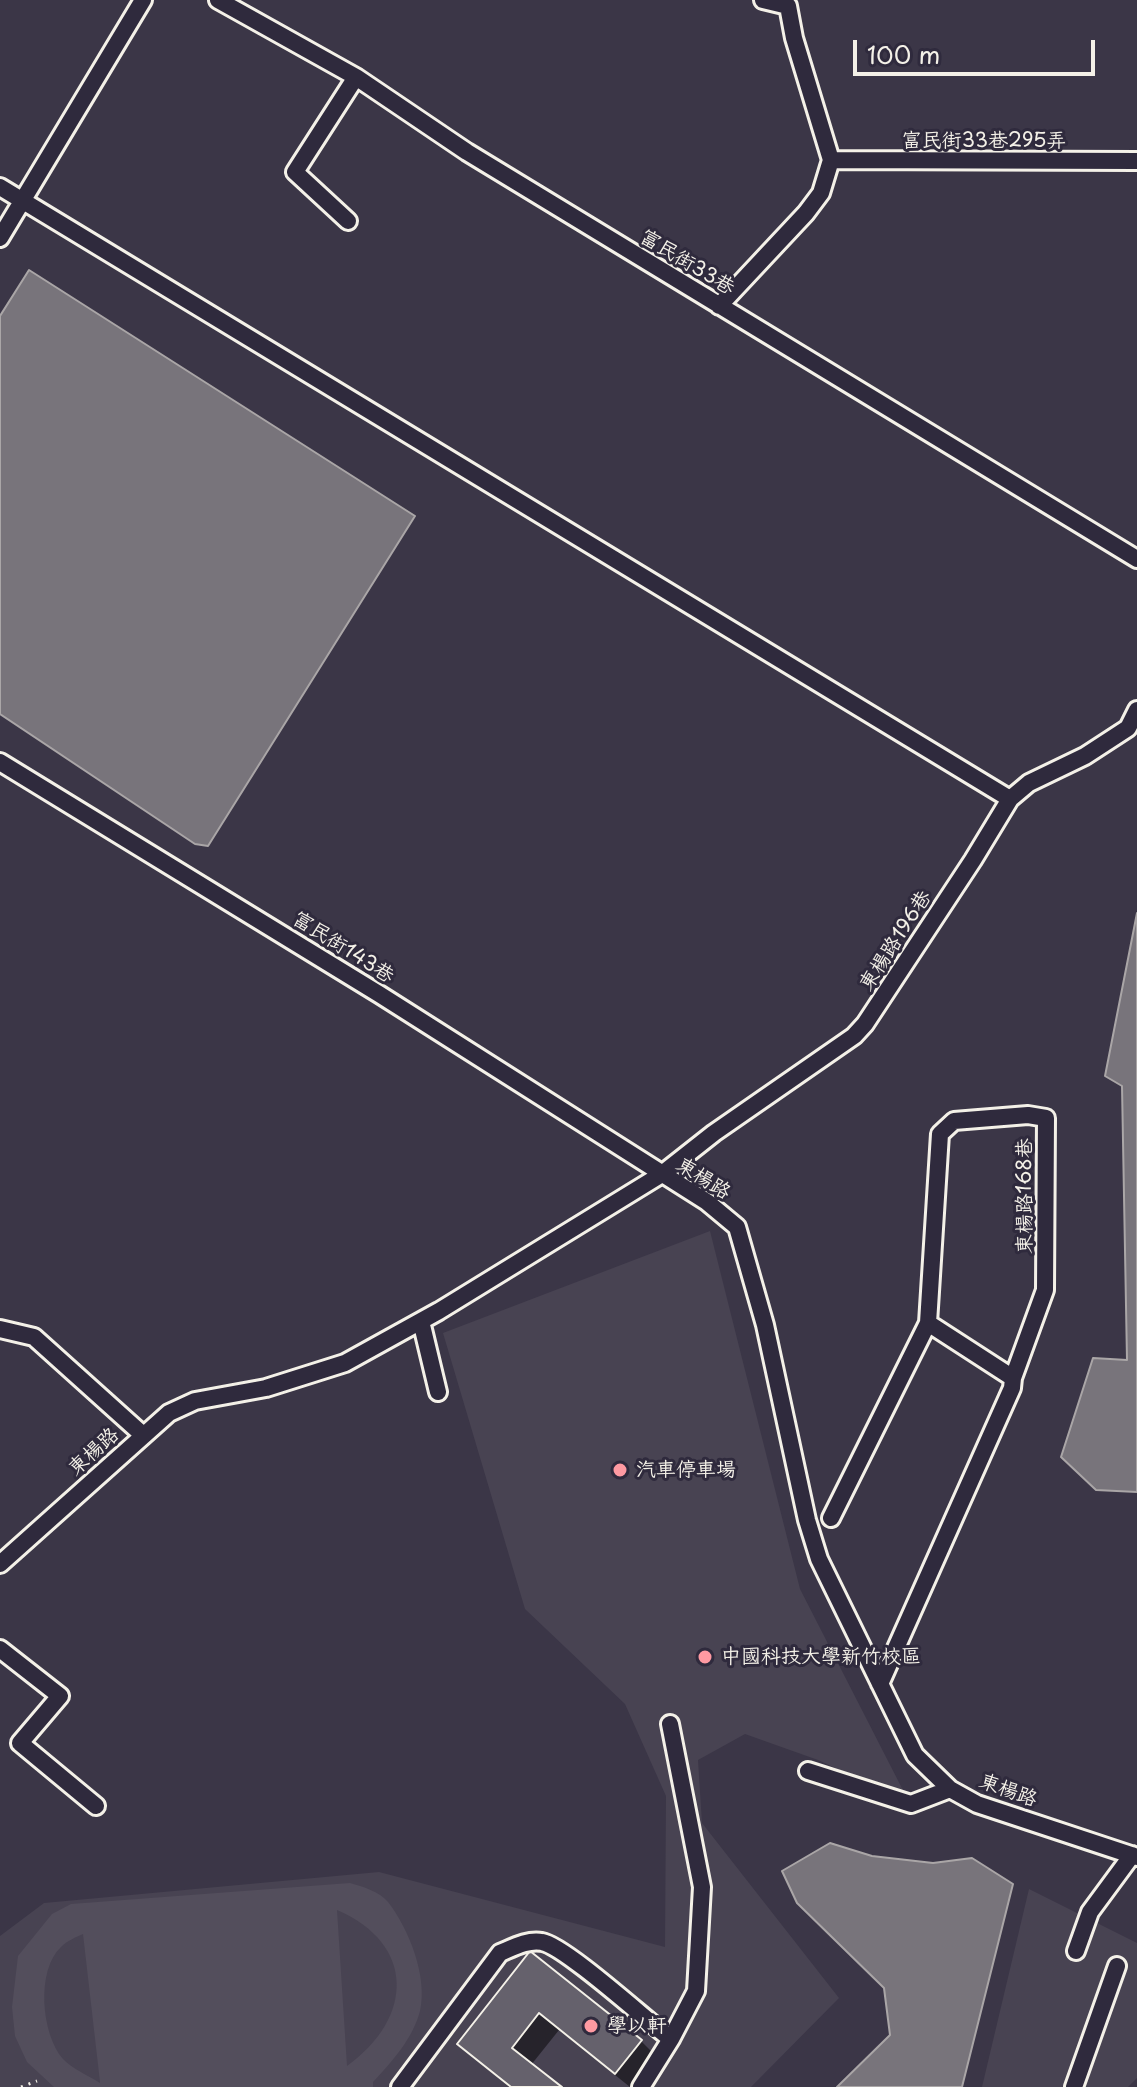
<!DOCTYPE html>
<meta charset="utf-8">
<style>
body{margin:0}
#map{position:relative;width:1137px;height:2087px;overflow:hidden;background:#3b3647;font-family:"Playpen Sans",sans-serif}
canvas{display:block}
.scale{position:absolute;left:853px;top:40px;width:242px;height:36px;box-sizing:border-box;border:4px solid #f4f1e8;border-top:0;padding-left:10px;font-size:24px;line-height:28px;white-space:nowrap;color:#f4f1e8;-webkit-text-stroke:6px #2f2a3d;paint-order:stroke}
</style>
<div id="map">
<canvas width="1137" height="2087"></canvas>
<div class="scale">100 m</div>
</div>
<script>
const context = document.querySelector('canvas').getContext('2d');
context.lineJoin = 'round';
function paint(path, color) {
  context.fillStyle = color;
  context.fill(path, 'evenodd');
}
function trace(path, color, width, dash) {
  context.strokeStyle = color;
  context.lineWidth = width;
  context.lineCap = dash ? 'butt' : 'round';
  context.setLineDash(dash || []);
  context.stroke(path);
}
function label(font, color, halo, rows, align = 'center') {
  context.font = font + ' "Playpen Sans","LXGW WenKai TC",sans-serif';
  context.lineWidth = 6;
  context.setLineDash([]);
  context.textBaseline = 'middle';
  context.strokeStyle = halo;
  context.fillStyle = color;
  for (const [text, x, y, turn = 0] of rows) {
    context.save();
    context.translate(x, y);
    context.rotate((+turn || 0) * Math.PI / 180);
    context.textAlign = isNaN(turn) ? turn : align;
    if (halo) context.strokeText(text, 0, 0);
    context.fillText(text, 0, 0);
    context.restore();
  }
}
paint(new Path2D(`
 M710,1231L800,1589L909,1802L818,1760L745,1734L698,1760L702,1823L839,1998L751,2087H0V1936L44,1903L379,1872L665,1947L666,1796L625,1704L525,1609L443,1333Z
 M1029,1889L1137,1943V2078L1128,2087H982Z`), '#484352');
paint(new Path2D(`
 M350,1883C363,1887 379,1891 388,1902C409,1929 428,1977 420,2011C413,2038 392,2062 373,2082V2087H54L27,2062L15,2036L12,2007L18,1956L52,1914L71,1904ZM337,1910C416,1944 414,2018 347,2066ZM83,1934L100,2082V2083C89,2076 71,2068 63,2059C41,2034 36,1970 61,1947C67,1941 76,1937 83,1934Z`), '#534e5c');
const water = new Path2D(`
 M29,270L415,516L208,846L195,844L0,714V316Z
 M1137,913V1492L1096,1490L1061,1457L1093,1358L1127,1360L1122,1086L1105,1076Z
 M830,1843L872,1856L933,1863L972,1858L1013,1884L962,2087H837L890,2035L884,1988L797,1903L782,1871Z`);
paint(water, '#78747b');
trace(water, '#aaa6a7', 2);
paint(new Path2D(`
 M530,1954L641,2041L660,2060L638,2087H630L559,2030L531,2065L558,2087H509L459,2044Z`), '#0007');
const building = new Path2D(`
 M530,1951L642,2040L615,2074L539,2013L512,2048L562,2087H511L457,2044Z`);
paint(building, '#65616c');
trace(building, '#f4f1e8', 2);
const minor = new Path2D(`
 M218,0L356,77L467,152L1137,559
 M831,160L1137,161
 M0,187L1010,799
 M348,221L295,172L356,77
 M0,238L143,0
 M719,306L806,213L821,193L831,160L794,38L788,6L763,0
 M0,762L379,994L707,1202L737,1227L765,1325L807,1520L819,1559L915,1755L950,1789L977,1804L1137,1857
 M421,1321L438,1392
 M928,1323L1013,1378
 M0,1329L34,1337L143,1435
 M831,1518L928,1323L940,1134L954,1121L1028,1115L1046,1118L1045,1290L1013,1378L1012,1388L880,1684
 M0,1564L169,1413L195,1401L266,1388L345,1363L439,1311L662,1174L714,1133L854,1036L865,1024L973,860L1010,799L1029,783L1085,756L1128,728L1137,710
 M0,1649L60,1696L20,1743L96,1806
 M808,1771L911,1804L950,1789
 M1076,1951L1090,1912L1132,1855
 M400,2087L500,1953C512,1948 528,1939 542,1942C565,1946 647,2021 671,2039
 M641,2087L671,2039L696,1991L702,1887L670,1724
 M1074,2087L1117,1966`);
trace(minor, '#f4f1e8', 22);
trace(new Path2D(`
 M21,2087L37,2081`), '#f4f1e8', 3, [2, 6]);
trace(minor, '#2f2a3d', 16);
for (const [x, y, r, color] of [
 [620,1470,8,"#ff9aa2"],
 [705,1657,8,"#ff9aa2"],
 [591,2026,8,"#ff9aa2"]
]) {
  const dot = new Path2D();
  dot.arc(x, y, r, 0, 2 * Math.PI);
  context.fillStyle = color;
  context.fill(dot);
  trace(dot, '#2f2a3d', 3);
}
label('20px', '#f4f1e8', '#2f2a3d', [
 ["富民街33巷295弄",984,141],
 ["富民街33巷",687,263,31],
 ["東楊路196巷",896,941,-57],
 ["富民街143巷",343,948,32],
 ["東楊路",703,1179,32],
 ["東楊路168巷",1025,1196,-90],
 ["東楊路",94,1452,-42],
 ["東楊路",1008,1791,20]
]);
label('20px', '#f4f1e8', '#2f2a3d', [
 ["汽車停車場",636,1470],
 ["中國科技大學新竹校區",721,1657],
 ["學以軒",607,2026]
], 'left');
</script>
